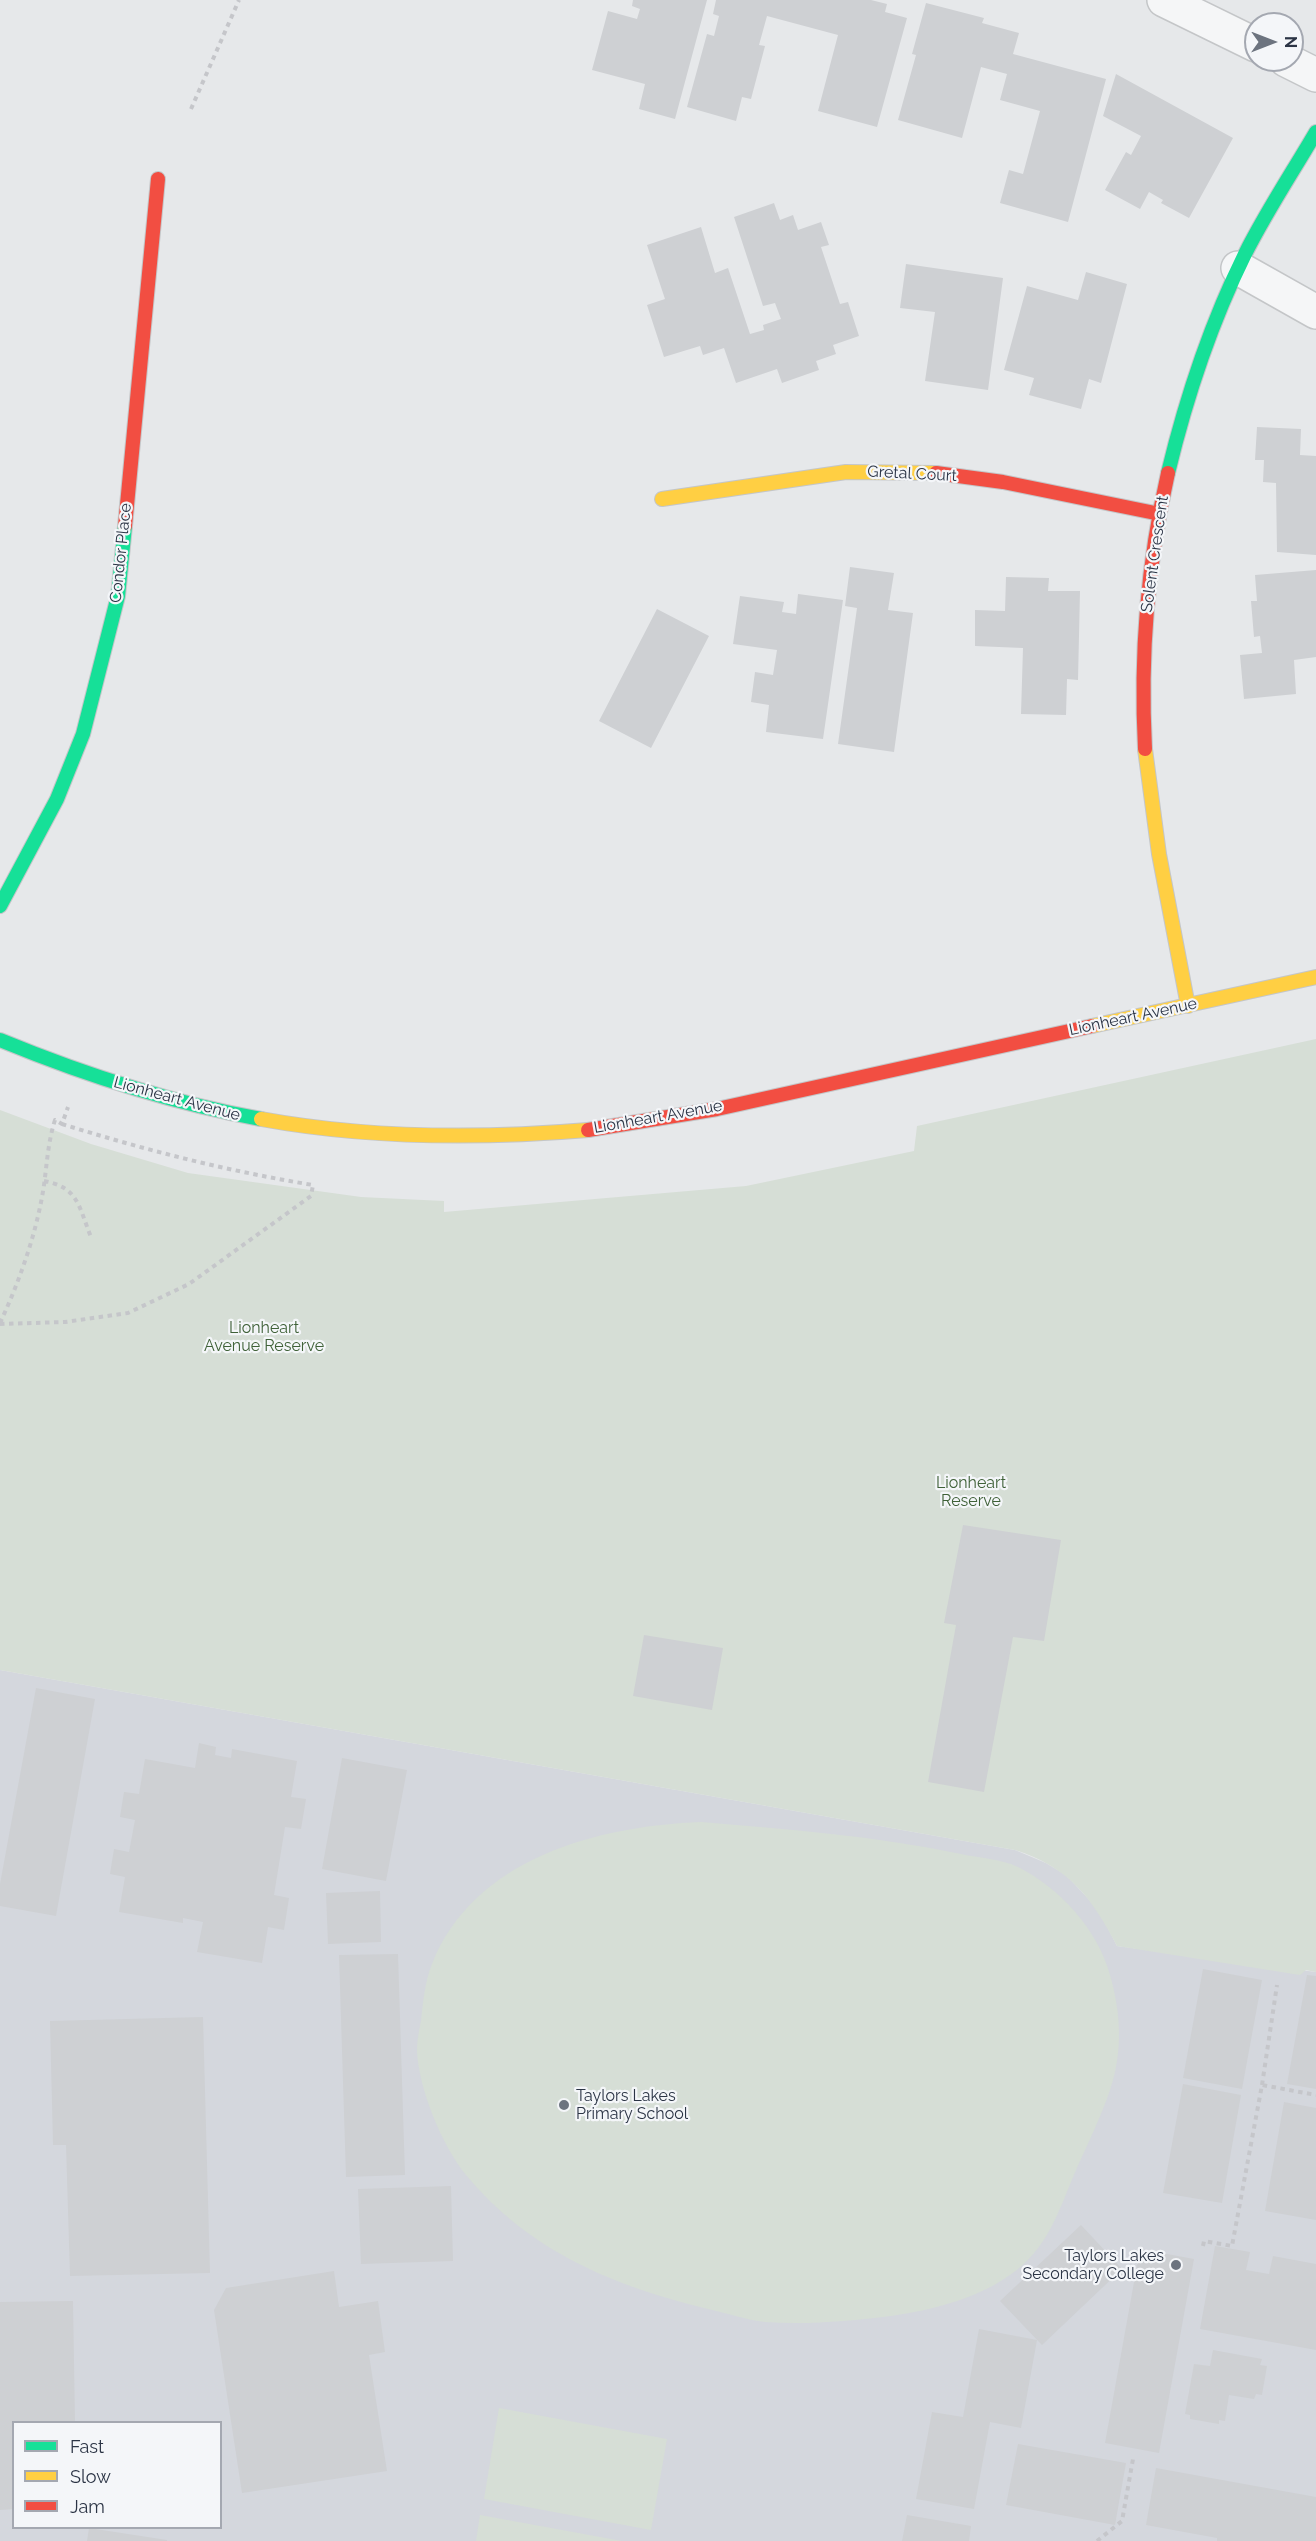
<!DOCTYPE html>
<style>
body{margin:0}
#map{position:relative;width:1316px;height:2541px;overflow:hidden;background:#e6e8ea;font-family:Raleway,sans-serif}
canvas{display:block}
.legend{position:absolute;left:12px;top:2421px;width:210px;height:108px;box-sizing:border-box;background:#f4f6f9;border:2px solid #a4a8b1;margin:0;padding:8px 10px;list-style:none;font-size:18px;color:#2b3445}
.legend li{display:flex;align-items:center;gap:12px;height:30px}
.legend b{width:30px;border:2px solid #a4a8b1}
.north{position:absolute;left:1244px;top:12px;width:60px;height:60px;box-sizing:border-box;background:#f4f6f9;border:2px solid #a4a8b1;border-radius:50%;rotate:90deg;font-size:16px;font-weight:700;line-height:24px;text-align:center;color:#2b3445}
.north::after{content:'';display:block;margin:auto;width:21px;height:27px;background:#6c737f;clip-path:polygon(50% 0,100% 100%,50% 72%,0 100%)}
</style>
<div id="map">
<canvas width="1316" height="2541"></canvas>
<ul class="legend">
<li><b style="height:8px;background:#16e098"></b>Fast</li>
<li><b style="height:8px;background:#ffcf43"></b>Slow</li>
<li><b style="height:8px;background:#f24e42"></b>Jam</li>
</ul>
<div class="north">N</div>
</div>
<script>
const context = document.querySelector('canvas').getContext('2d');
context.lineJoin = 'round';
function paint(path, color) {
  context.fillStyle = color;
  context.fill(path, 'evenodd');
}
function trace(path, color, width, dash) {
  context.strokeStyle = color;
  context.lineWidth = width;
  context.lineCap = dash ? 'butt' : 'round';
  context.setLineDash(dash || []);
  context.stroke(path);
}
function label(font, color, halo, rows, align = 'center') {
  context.font = font + ' Raleway,sans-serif';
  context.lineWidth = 4.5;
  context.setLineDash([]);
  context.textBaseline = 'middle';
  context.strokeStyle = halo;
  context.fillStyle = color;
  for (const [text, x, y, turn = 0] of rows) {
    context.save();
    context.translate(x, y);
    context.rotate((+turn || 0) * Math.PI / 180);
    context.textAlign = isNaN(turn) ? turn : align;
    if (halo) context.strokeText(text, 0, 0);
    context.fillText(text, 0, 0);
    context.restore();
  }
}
paint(new Path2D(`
 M0,1670L1015,1850L1046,1863L1066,1875L1098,1909L1117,1946L1316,1972V2541H0ZM14,2422H220V2528H14Z`), '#d4d7dd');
paint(new Path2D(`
 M1316,1039V1972L1306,1970L1300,1975L1117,1946C1092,1898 1069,1867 1015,1850L0,1670V1110L91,1144L188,1173L361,1197L444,1201V1212L746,1186L914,1151L917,1126Z
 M701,1822C787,1829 876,1836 961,1854C979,1858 1002,1859 1018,1867C1060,1888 1098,1930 1110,1975C1121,2013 1123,2052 1110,2090C1101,2117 1088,2143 1076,2170C1059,2210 1048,2249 1010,2275C976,2299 932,2310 891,2316C849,2321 808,2325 765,2322C746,2320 727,2313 708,2309C614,2286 530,2252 466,2175C442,2146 418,2087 417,2050C417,2040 419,2030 421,2021C423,2002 425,1981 432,1964C474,1858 598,1826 701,1822Z
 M499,2408L667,2439L651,2530L484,2499Z
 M480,2515L622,2541H476Z`), '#d6ded6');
paint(new Path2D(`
 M633,0H707L675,119L639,109L645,84L592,70L608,11L637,19L640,9L632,6Z
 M716,0H871L887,4L885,12L907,18L877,127L818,111L838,35L767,16L759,45L765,46L751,99L742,97L736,121L687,107L707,34L714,36L719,16L713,14Z
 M926,3L984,18L982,23L1019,33L1013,54L1106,79L1068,222L1000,203L1009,170L1023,174L1040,111L1000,100L1007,74L981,67L962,138L898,120L916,55L912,54Z
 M1116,74L1233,138L1189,218L1161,203L1163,200L1149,192L1140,209L1105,190L1126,152L1131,155L1141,136L1103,116Z
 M774,203L780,220L793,215L798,230L821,222L829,245L821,247L840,304L848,302L859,336L833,345L836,354L816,361L819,370L782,383L777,369L736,383L724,348L703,355L700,346L664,357L647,305L665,299L647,245L701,227L715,273L728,268L750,334L764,330L763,325L781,319L775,303L763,306L734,217Z
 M906,264L1003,278L988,390L925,381L935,312L900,308Z
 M1086,272L1127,284L1101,383L1089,379L1081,409L1029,395L1034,378L1004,370L1027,286L1078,300Z
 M1257,427L1301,429L1300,455L1316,456V555L1277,552L1276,483L1263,482L1264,460H1255Z
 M850,567L894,573L888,610L913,613L894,752L838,744L857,608L845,606Z
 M1316,570V657L1294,660L1296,694L1244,699L1240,655L1262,653L1260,636L1254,637L1251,601H1257L1255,575Z
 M1006,577L1049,578L1048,591H1080L1078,680L1067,679L1066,715L1021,714L1023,648L975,646V610L1005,611Z
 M798,594L843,600L823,739L766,732L769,705L751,702L755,672L773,675L777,650L733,644L740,596L784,602L782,612L796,614Z
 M657,609L709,636L651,748L599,721Z
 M963,1525L1061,1540L1044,1641L1013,1637L984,1792L928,1782L956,1625L944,1623Z
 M644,1635L723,1648L712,1710L633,1696Z
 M36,1688L95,1699L56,1916L0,1906V1884Z
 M199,1743L216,1747L215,1755L231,1758L232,1749L297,1761L291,1797L306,1799L301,1829L285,1827L274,1895L289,1898L284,1930L268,1927L262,1963L197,1952L203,1922L183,1918V1923L119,1912L125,1877L110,1874L114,1849L129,1852L135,1820L120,1817L124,1792L139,1794L145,1759L195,1768Z
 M342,1758L407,1770L386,1881L322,1869Z
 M380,1891L381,1942L328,1944L326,1893Z
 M398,1954L405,2175L346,2177L339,1955Z
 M1203,1969L1262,1980L1242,2089L1183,2078Z
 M1307,1975L1316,1976V2089L1287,2084Z
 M203,2017L210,2273L70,2276L66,2145H53L50,2021Z
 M1183,2084L1241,2095L1222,2203L1163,2193Z
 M1284,2102L1316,2108V2220L1265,2211Z
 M451,2186L453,2261L361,2264L358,2189Z
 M1081,2225L1122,2269L1042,2345L1000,2301Z
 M1215,2246L1250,2252L1246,2270L1269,2274L1273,2256L1316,2264V2350L1200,2329Z
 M1140,2249L1194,2259L1159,2453L1105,2443Z
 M334,2271L339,2307L378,2301L385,2352L369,2355L387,2471L242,2493L214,2310L226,2288Z
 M73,2301L75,2422H14V2509L0,2510V2302Z
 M979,2329L1037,2340L1021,2428L990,2422L974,2509L916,2499L932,2412L963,2417Z
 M1213,2350L1262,2359L1260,2365L1267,2366L1262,2395L1256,2394L1254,2399L1229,2395L1225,2421L1219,2420V2424L1190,2419V2415L1185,2414L1194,2364L1210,2366Z
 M1018,2444L1126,2463L1115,2525L1006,2505Z
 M1156,2468L1316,2497V2541H1217V2538L1146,2525Z
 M907,2515L971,2526L969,2541H902Z
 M89,2528L167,2540V2541H87Z`), '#ced0d3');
const street = new Path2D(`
 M1164,0L1256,45
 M1286,60L1316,75
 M1238,268L1316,312`);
const fast = new Path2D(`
 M1168,473C1186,398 1211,323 1245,254C1266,212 1292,173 1316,132
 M0,906L57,799L83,734L118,596L125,526
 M0,1040C85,1075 171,1103 261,1119`);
const slow = new Path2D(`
 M662,499L846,472L936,473
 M1145,749L1159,854L1188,1006
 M1092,1026L1316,977
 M261,1119C370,1139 479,1139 588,1130`);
const jam = new Path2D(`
 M936,473L1003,482L1160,514
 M125,526L158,179
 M1145,749C1140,655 1147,565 1168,473
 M588,1130L717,1109L1092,1026`);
trace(street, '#c4c6c8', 36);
trace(fast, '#c4c6c8', 16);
trace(slow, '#c4c6c8', 16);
trace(jam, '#c4c6c8', 16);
trace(new Path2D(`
 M191,109L239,0
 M44,1181C79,1187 79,1208 91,1237
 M0,1323C20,1280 37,1232 44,1185C47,1163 48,1142 55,1120L62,1124L68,1107
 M0,1324L65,1322L128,1313L189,1284L311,1196L313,1185C227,1171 145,1150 62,1124
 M1262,2085L1277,1985
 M1203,2246L1204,2241L1232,2246L1262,2085L1316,2095
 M1097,2541L1122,2521L1133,2459`), '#c5c6ca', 4, [4.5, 4.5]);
trace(street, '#f5f6f7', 33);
trace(fast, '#16e098', 14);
trace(slow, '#ffcf43', 14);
trace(jam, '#f24e42', 14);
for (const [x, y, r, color] of [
 [564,2105,6,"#6c737f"],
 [1176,2265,6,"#6c737f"]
]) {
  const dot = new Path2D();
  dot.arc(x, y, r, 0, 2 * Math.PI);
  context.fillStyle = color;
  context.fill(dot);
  trace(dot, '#f4f6f9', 2);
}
label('16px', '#2b3445', '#f4f6f9', [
 ["Gretal Court",912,474,3],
 ["Condor Place",121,553,-84],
 ["Solent Crescent",1155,554,-82],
 ["Lionheart Avenue",1133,1017,-12],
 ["Lionheart Avenue",177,1099,15],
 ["Lionheart Avenue",658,1117,-10]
]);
label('16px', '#3f6138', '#f4f6f9', [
 ["Lionheart",264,1328],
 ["Avenue Reserve",264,1346],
 ["Lionheart",971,1483],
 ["Reserve",971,1501]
]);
label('16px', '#2b3445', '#f4f6f9', [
 ["Taylors Lakes",576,2096],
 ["Primary School",576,2114],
 ["Taylors Lakes",1164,2256,"right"],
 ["Secondary College",1164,2274,"right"]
], 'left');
</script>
